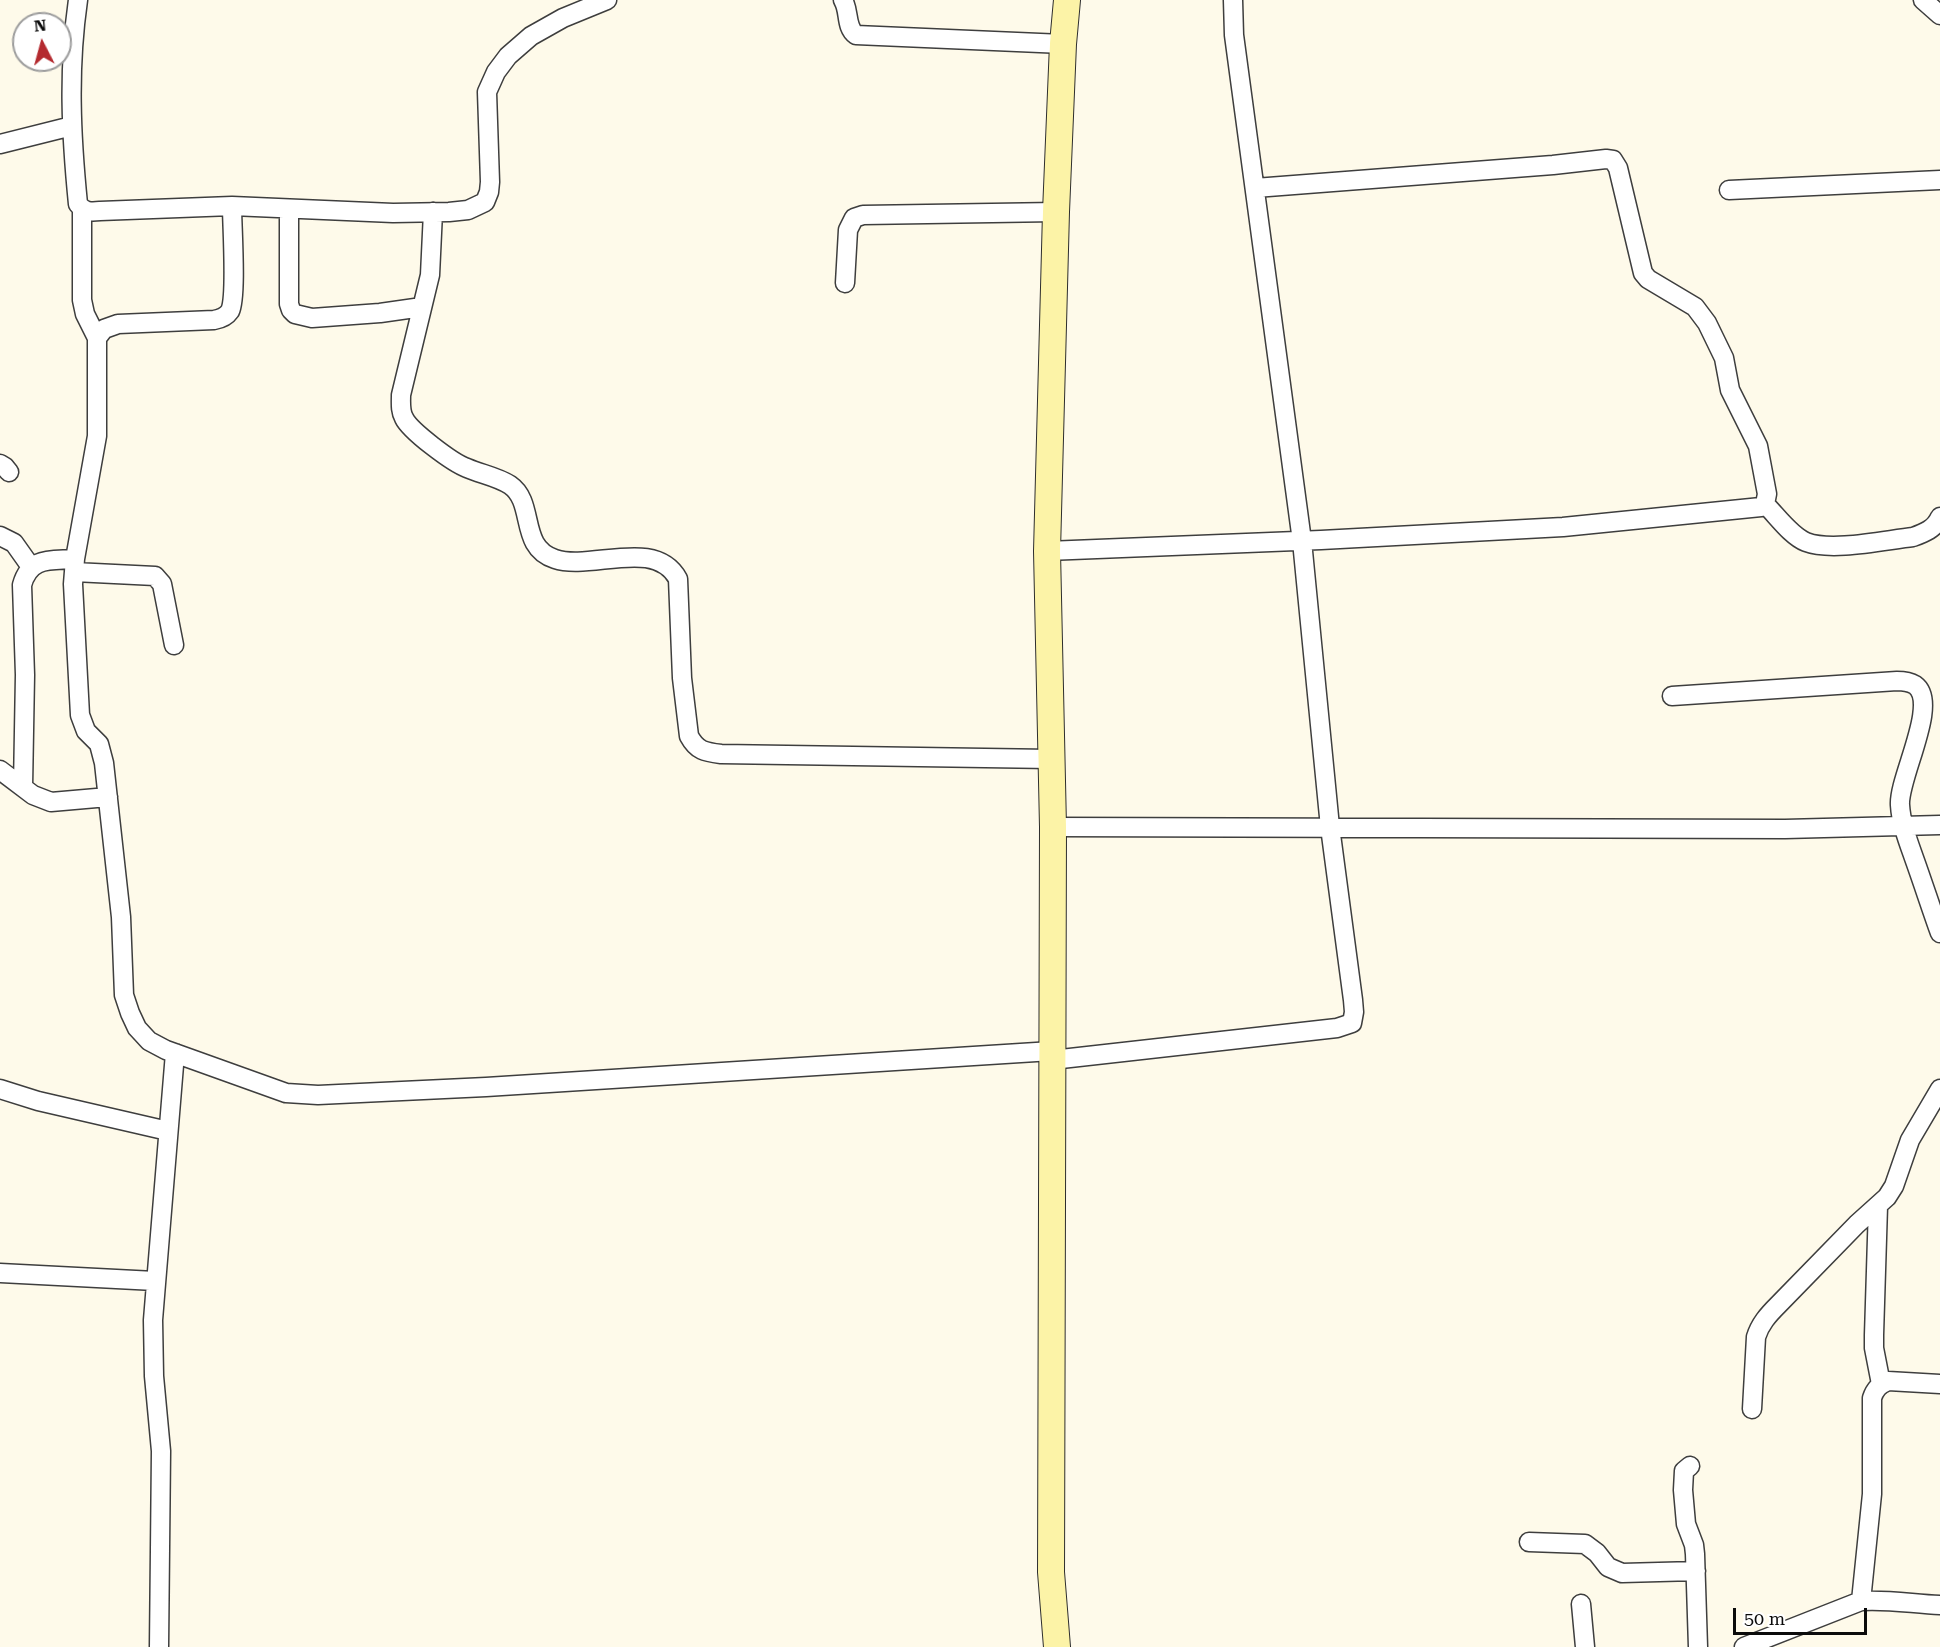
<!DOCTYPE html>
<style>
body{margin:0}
#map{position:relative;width:1940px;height:1647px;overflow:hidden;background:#fefaea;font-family:"Roboto Serif",serif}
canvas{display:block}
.north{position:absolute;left:12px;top:12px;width:60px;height:60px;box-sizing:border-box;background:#fff;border:2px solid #9d9d9d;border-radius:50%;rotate:354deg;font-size:16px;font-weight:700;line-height:24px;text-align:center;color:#0b0b0b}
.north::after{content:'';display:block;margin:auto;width:21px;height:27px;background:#b42a2f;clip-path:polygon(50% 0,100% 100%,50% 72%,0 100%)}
.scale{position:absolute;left:1733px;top:1608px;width:134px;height:27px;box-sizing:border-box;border:3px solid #0b0b0b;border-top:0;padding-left:8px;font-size:18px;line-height:21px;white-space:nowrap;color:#0b0b0b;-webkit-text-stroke:4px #fff;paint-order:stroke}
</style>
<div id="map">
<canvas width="1940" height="1647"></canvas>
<div class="north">N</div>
<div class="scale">50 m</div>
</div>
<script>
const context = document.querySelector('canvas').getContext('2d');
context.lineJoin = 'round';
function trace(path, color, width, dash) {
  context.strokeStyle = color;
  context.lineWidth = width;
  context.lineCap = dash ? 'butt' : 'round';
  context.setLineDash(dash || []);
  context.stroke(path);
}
const street = new Path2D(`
 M78,0C68,70 71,134 78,204C84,212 90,212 100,211L232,206L393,213L449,212L468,210L485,202L489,192L490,182L487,92L496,72L508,56L531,36L563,18L607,0
 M843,0C850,11 845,27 856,35L1063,44
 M1923,0L1940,15
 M0,144L72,126
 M1729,190L1940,180
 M232,206C232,227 237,296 230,311C226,317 220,319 214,320L118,324L104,329L97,338V436L75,559L73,584L80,715L86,731L99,744L104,763L121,917L124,995L130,1013L137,1028L149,1041L166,1050L286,1093L318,1095L486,1087L1052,1051
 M82,209V300L85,314L97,338
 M289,209V304L291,310L295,314L312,318L380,313L422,307
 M433,212L430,275L401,395C401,403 400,411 404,418C410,431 453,463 467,468C481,474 498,477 510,485C536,503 518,547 555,559C591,571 655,537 678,579L682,678L689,736C697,751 705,752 721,754L1051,759
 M845,283L848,230L854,218L863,215L1056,212
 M0,464L5,467L9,472
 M1765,504C1777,516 1791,536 1806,542C1832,552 1885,540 1913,537C1924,533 1935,529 1940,517
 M0,536L14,543L31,567
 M1047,551L1321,540L1563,527L1761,507L1765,504L1767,494L1758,446L1730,390L1724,358L1707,323L1695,307L1648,279L1643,273L1618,168L1613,160L1606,159L1553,165L1255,188
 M74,572L155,576L162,584L174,645
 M1672,696L1897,681C1903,681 1910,682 1915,685C1940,703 1898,778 1900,805C1901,823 1908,841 1914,858C1923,883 1931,908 1940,933
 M0,770L33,795L51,802L108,797
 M23,787L25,675L22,585C30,556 51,561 75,559
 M1053,827L1785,829L1940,825
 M1052,1060L1337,1028L1352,1023L1354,1012L1353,1000L1330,827L1302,541L1234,35L1233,0
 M0,1089L38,1101L168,1131
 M1878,1206L1874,1335V1348L1881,1384
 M0,1273L155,1281
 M1752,1409L1756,1337C1760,1324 1768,1315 1778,1305L1857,1224L1887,1197L1894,1186L1910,1140L1940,1089
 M1690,1466L1684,1471L1683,1490L1686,1524L1694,1545L1695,1554L1698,1647
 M1529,1542L1585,1544L1597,1553L1608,1567L1622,1573L1696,1571
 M1861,1601L1872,1494V1398C1875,1389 1879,1385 1888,1381L1940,1384
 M1581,1604L1585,1647
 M159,1647L161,1451L154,1376L153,1320L175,1053
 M1744,1647L1861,1601C1887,1599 1914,1604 1940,1605`);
const secondary = new Path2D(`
 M1057,1647L1051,1572L1053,827L1047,551L1056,212L1063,44L1067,0`);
trace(street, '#3e3e3e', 21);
trace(secondary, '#2d2d2d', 28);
trace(street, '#fff', 18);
trace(secondary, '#fcf3a7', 26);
</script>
